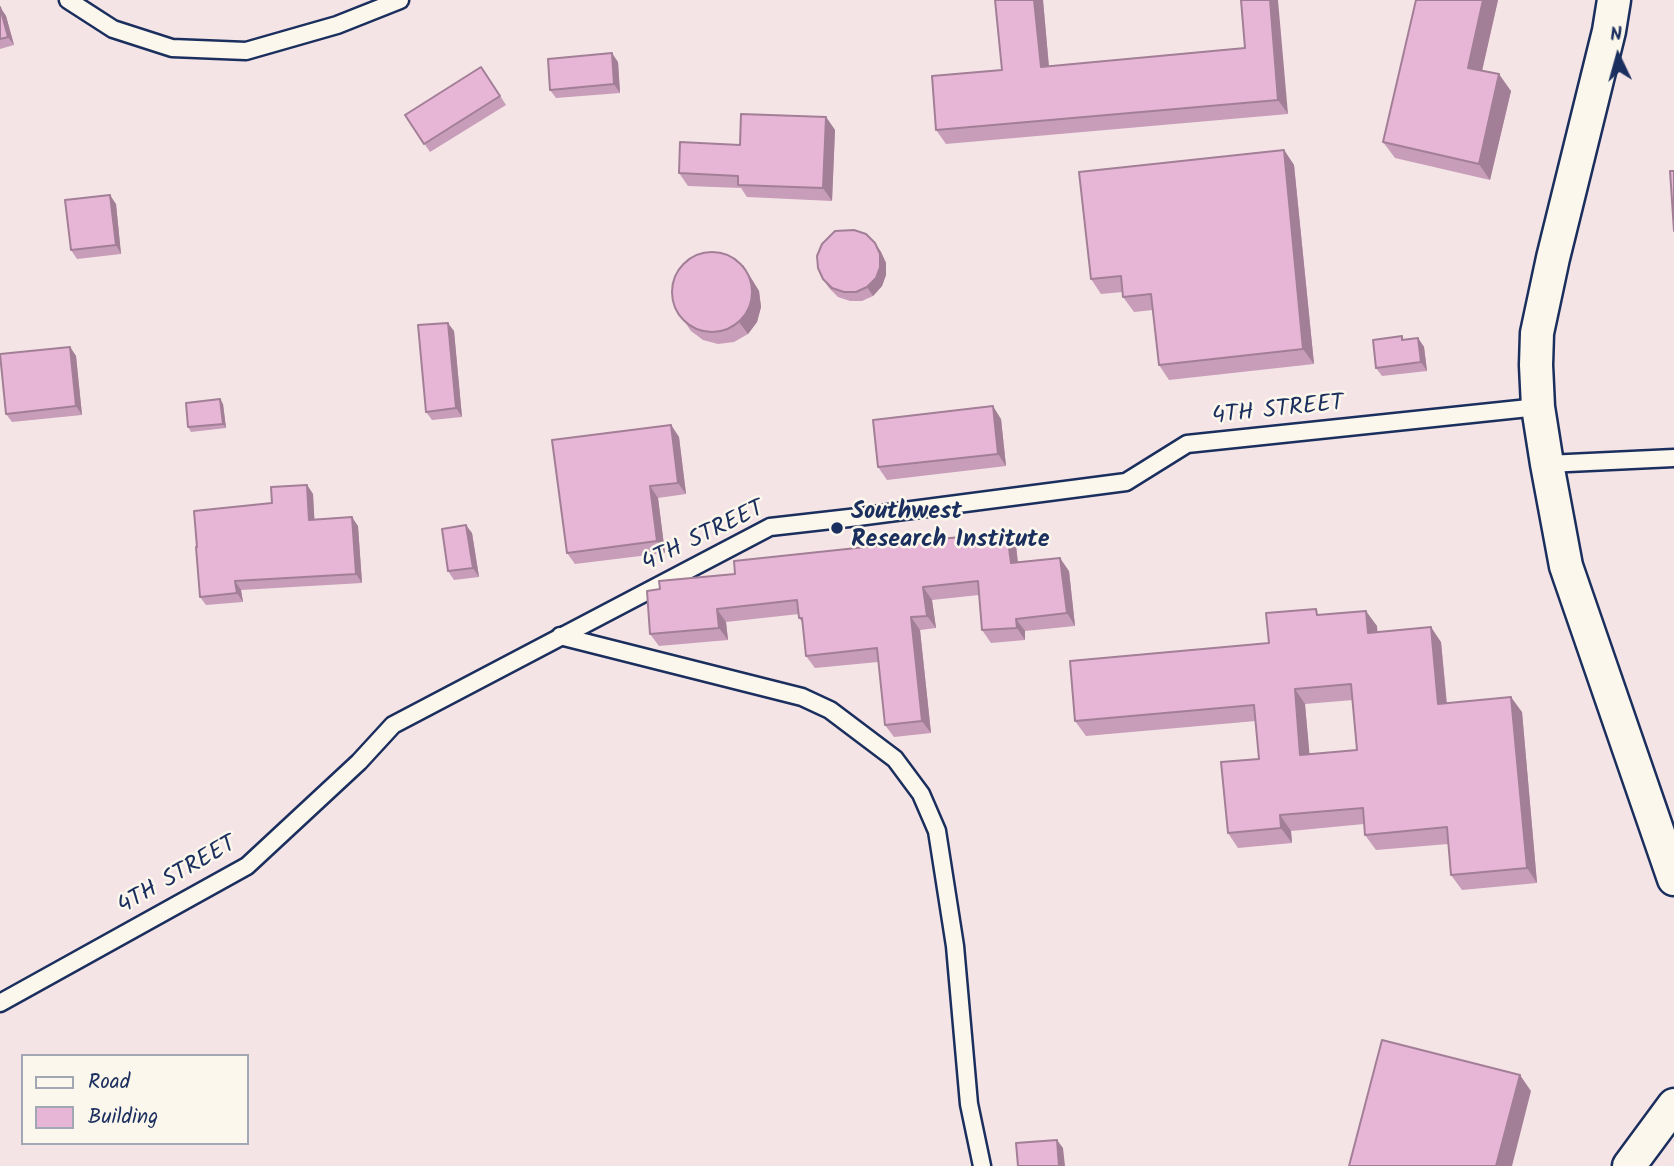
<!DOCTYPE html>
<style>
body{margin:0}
#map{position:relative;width:1674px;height:1166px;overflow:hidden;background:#fbf7ec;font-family:Kalam,sans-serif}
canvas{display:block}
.legend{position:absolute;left:21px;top:1054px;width:228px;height:91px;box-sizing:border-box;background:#fbf7ec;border:2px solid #a1a7b3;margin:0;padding:9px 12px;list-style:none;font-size:21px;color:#1b2f5e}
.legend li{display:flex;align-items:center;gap:14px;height:35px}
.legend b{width:35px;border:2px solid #a1a7b3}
.north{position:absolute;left:1583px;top:21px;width:70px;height:70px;-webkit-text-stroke:5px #fbf7ec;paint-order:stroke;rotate:355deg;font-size:19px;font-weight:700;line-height:28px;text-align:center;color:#1b2f5e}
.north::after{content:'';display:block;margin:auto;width:24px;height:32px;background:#1b2f5e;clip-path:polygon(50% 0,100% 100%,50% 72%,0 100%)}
</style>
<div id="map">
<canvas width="1674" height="1166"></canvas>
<ul class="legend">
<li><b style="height:9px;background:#fbf7ec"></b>Road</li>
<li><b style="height:19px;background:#e7b6d7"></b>Building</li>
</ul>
<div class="north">N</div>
</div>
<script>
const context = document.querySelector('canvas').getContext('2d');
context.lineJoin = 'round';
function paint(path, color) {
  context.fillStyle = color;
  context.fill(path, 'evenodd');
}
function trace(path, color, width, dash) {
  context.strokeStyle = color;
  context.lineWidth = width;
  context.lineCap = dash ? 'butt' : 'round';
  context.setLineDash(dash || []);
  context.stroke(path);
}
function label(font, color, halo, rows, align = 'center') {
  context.font = font + ' Kalam,sans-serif';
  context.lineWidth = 5;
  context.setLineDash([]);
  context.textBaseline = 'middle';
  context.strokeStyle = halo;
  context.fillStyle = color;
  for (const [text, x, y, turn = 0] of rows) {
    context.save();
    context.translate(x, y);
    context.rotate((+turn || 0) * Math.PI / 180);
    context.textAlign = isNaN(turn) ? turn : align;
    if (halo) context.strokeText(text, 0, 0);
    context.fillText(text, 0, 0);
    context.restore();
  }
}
paint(new Path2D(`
 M0,0H1674V1166H0ZM23,1056H247V1143H23Z`), '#f5e4e6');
const lane = new Path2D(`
 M68,0L113,29L172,48L246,51L337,25L400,0
 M1547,464L1674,458
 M560,636L802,697L830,710L895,759L921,794L937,831L955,946L969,1104L982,1166
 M0,1003L247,866L359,762L393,725L770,527L858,517L1126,482L1187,444L1538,407`);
const street = new Path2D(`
 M1614,0L1609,31L1553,258L1537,333L1536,365L1538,407L1547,464L1566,566L1674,879
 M1629,1166L1674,1105`);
trace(lane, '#1b2f5e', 21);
trace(street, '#1b2f5e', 37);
trace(lane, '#fbf7ec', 16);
trace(street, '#fbf7ec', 32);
paint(new Path2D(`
 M1043,0L1049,66L1245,48L1288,114L946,144L936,130L1002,70Z
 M1416,0H1498L1482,71L1511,91L1490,180L1395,158L1383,142Z
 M0,7L6,16L14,45L0,49Z
 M618,62L620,93L556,98L550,90Z
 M487,75L506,105L430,152L405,115Z
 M826,117L835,130L832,201L747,197L741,188L688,186L679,173L740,145Z
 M1284,150L1294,165L1314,364L1169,380L1159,365L1153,310L1134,312L1123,297V292L1101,294L1091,279Z
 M116,204L121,254L77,259L71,250Z
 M875,243L881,252L886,263V275L882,286L873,296L862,301H850L838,297L829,288L823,279Z
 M743,265L759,291L761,307L757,322L748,334L734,342L718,344L703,340L691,331L682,318Z
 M454,331L462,417L432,420L426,412Z
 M1402,336L1404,340L1418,338L1424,347L1427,371L1382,376L1376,368Z
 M70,347L76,356L82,415L12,422L6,414Z
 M220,399L223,404L226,428L191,432L188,427Z
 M1001,419L1006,466L887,480L878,467Z
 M671,425L679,437L686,494L658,498L665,553L575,564L567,553Z
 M307,485L313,494L314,520L358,526L362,583L241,590L243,602L206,605L200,597L197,547L272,503Z
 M472,533L479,577L454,580L448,571Z
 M1016,545L1018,562L1069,571L1075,626L1025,631V640L991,643L982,630L979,595L932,600L936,628L920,630L931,733L894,737L885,725L878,662L815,668L806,656L802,622L799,618V614L726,622L728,640L659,646L650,634L660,589L735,574Z
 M1321,615L1377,626V632L1441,642L1447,703L1522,712L1537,883L1462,890L1451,875L1448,844L1376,850L1365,835L1364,824L1291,831L1292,843L1238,848L1228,833L1259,759L1256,721L1086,736L1075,721L1269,643ZM1353,700L1357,750L1309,754L1305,704Z`), '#c79db9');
paint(new Path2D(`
 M1034,0H1043L1050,80L1041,67Z
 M1270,0H1278L1288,114L1278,100Z
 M1483,0H1498L1479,84L1468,68Z
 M0,7L6,16L14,45L8,37Z
 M612,53L618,62L620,93L614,84Z
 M1499,74L1511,91L1490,180L1479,164Z
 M826,117L835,130L832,201L823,188Z
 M1284,150L1294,165L1314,364L1303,349Z
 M110,195L116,204L121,254L116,245Z
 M875,243L881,252L886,263V275L882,286L873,296L867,287Z
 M743,265L759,291L761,307L757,322L748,334L739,322Z
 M448,323L454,331L462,417L456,408Z
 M1418,338L1424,347L1427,371L1421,362Z
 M70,347L76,356L82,415L76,406Z
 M220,399L223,404L226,428L223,424Z
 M993,406L1001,419L1006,466L998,454Z
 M671,425L679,437L686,494L678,483Z
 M307,485L313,494L315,529L309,520Z
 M650,486L658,498L665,553L657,541Z
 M352,517L358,526L362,583L356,574Z
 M466,525L472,533L479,577L473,568Z
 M1007,532L1016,545L1019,576L1011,563Z
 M1060,558L1069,571L1075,626L1067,613Z
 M235,581L241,590L243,602L237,593Z
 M923,587L932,600L936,628L927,616Z
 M717,609L726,622L728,640L719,628Z
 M1366,611L1377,626L1379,648L1368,633Z
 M911,617L920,630L931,733L922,721Z
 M1016,619L1025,631V640L1017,628Z
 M1431,627L1441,642L1448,719L1438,704Z
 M1295,689L1305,704L1311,770L1300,755Z
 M1511,697L1522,712L1537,883L1527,868Z
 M1280,815L1291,831L1292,843L1281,828Z
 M1520,1075L1531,1091L1512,1166H1496Z
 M1057,1140L1063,1148L1065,1166H1059Z`), '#a27f96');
const building = new Path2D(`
 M995,0H1034L1041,67L1245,48L1241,0H1270L1278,100L936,130L932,76L1002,70Z
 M1416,0H1483L1468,68L1499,74L1479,164L1383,142Z
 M0,7L8,37L0,39Z
 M612,53L614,84L550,90L548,59Z
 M481,67L500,96L424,144L405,115Z
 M741,114L826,117L823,188L738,185V176L679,173L680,142L740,145Z
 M1284,150L1303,349L1159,365L1151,294L1123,297L1121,276L1091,279L1079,172Z
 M1670,171H1674V231Z
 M110,195L116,245L71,250L65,200Z
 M854,230L866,234L875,243L880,254V267L876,278L867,287L856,292H844L832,288L823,279L818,268L817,256L822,244L835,231Z
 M672 292a40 40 0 1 1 80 0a40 40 0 1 1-80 0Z
 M448,323L456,408L426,412L418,325Z
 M1402,336V340L1418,338L1421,362L1376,368L1373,340Z
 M70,347L76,406L6,414L0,354Z
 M220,399L223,424L188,427L186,403Z
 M993,406L998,454L878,467L873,420Z
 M671,425L678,483L650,486L657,541L567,553L552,440Z
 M307,485L309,520L352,517L356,574L235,581L237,593L200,597L196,547H197L194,511L272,503L271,487Z
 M466,525L473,568L448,571L442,529Z
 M1007,532L1011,563L1060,558L1067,613L1016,619L1017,628L982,630L978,581L923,587L927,616L911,617L922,721L885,725L877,648L806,656L802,618H799L797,600L717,609L719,628L650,634L647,591L660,589L659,581L735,574L734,561Z
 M1316,609L1317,615L1366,611L1368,633L1431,627L1438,704L1511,697L1527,868L1451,875L1447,827L1365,835L1363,808L1280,815L1281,828L1228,833L1221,762L1259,759L1254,705L1075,721L1070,661L1269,643L1266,613ZM1351,684L1357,750L1300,755L1295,689Z
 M1382,1040L1520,1075L1496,1166H1349Z
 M1057,1140L1059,1166H1018L1016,1143Z`);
paint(building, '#e7b6d7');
trace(building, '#a27f96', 2);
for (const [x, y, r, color] of [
 [837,528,7,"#1b2f5e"]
]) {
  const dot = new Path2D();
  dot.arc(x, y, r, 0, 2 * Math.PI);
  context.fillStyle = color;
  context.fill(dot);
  trace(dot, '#fbf7ec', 2.5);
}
label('24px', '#1b2f5e', '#fbf7ec', [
 ["4TH STREET",1278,412,-6],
 ["4TH STREET",704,538,-26],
 ["4TH STREET",178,877,-30]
]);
label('bold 24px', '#1b2f5e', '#fbf7ec', [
 ["Southwest",851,514],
 ["Research Institute",851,542]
], 'left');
</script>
